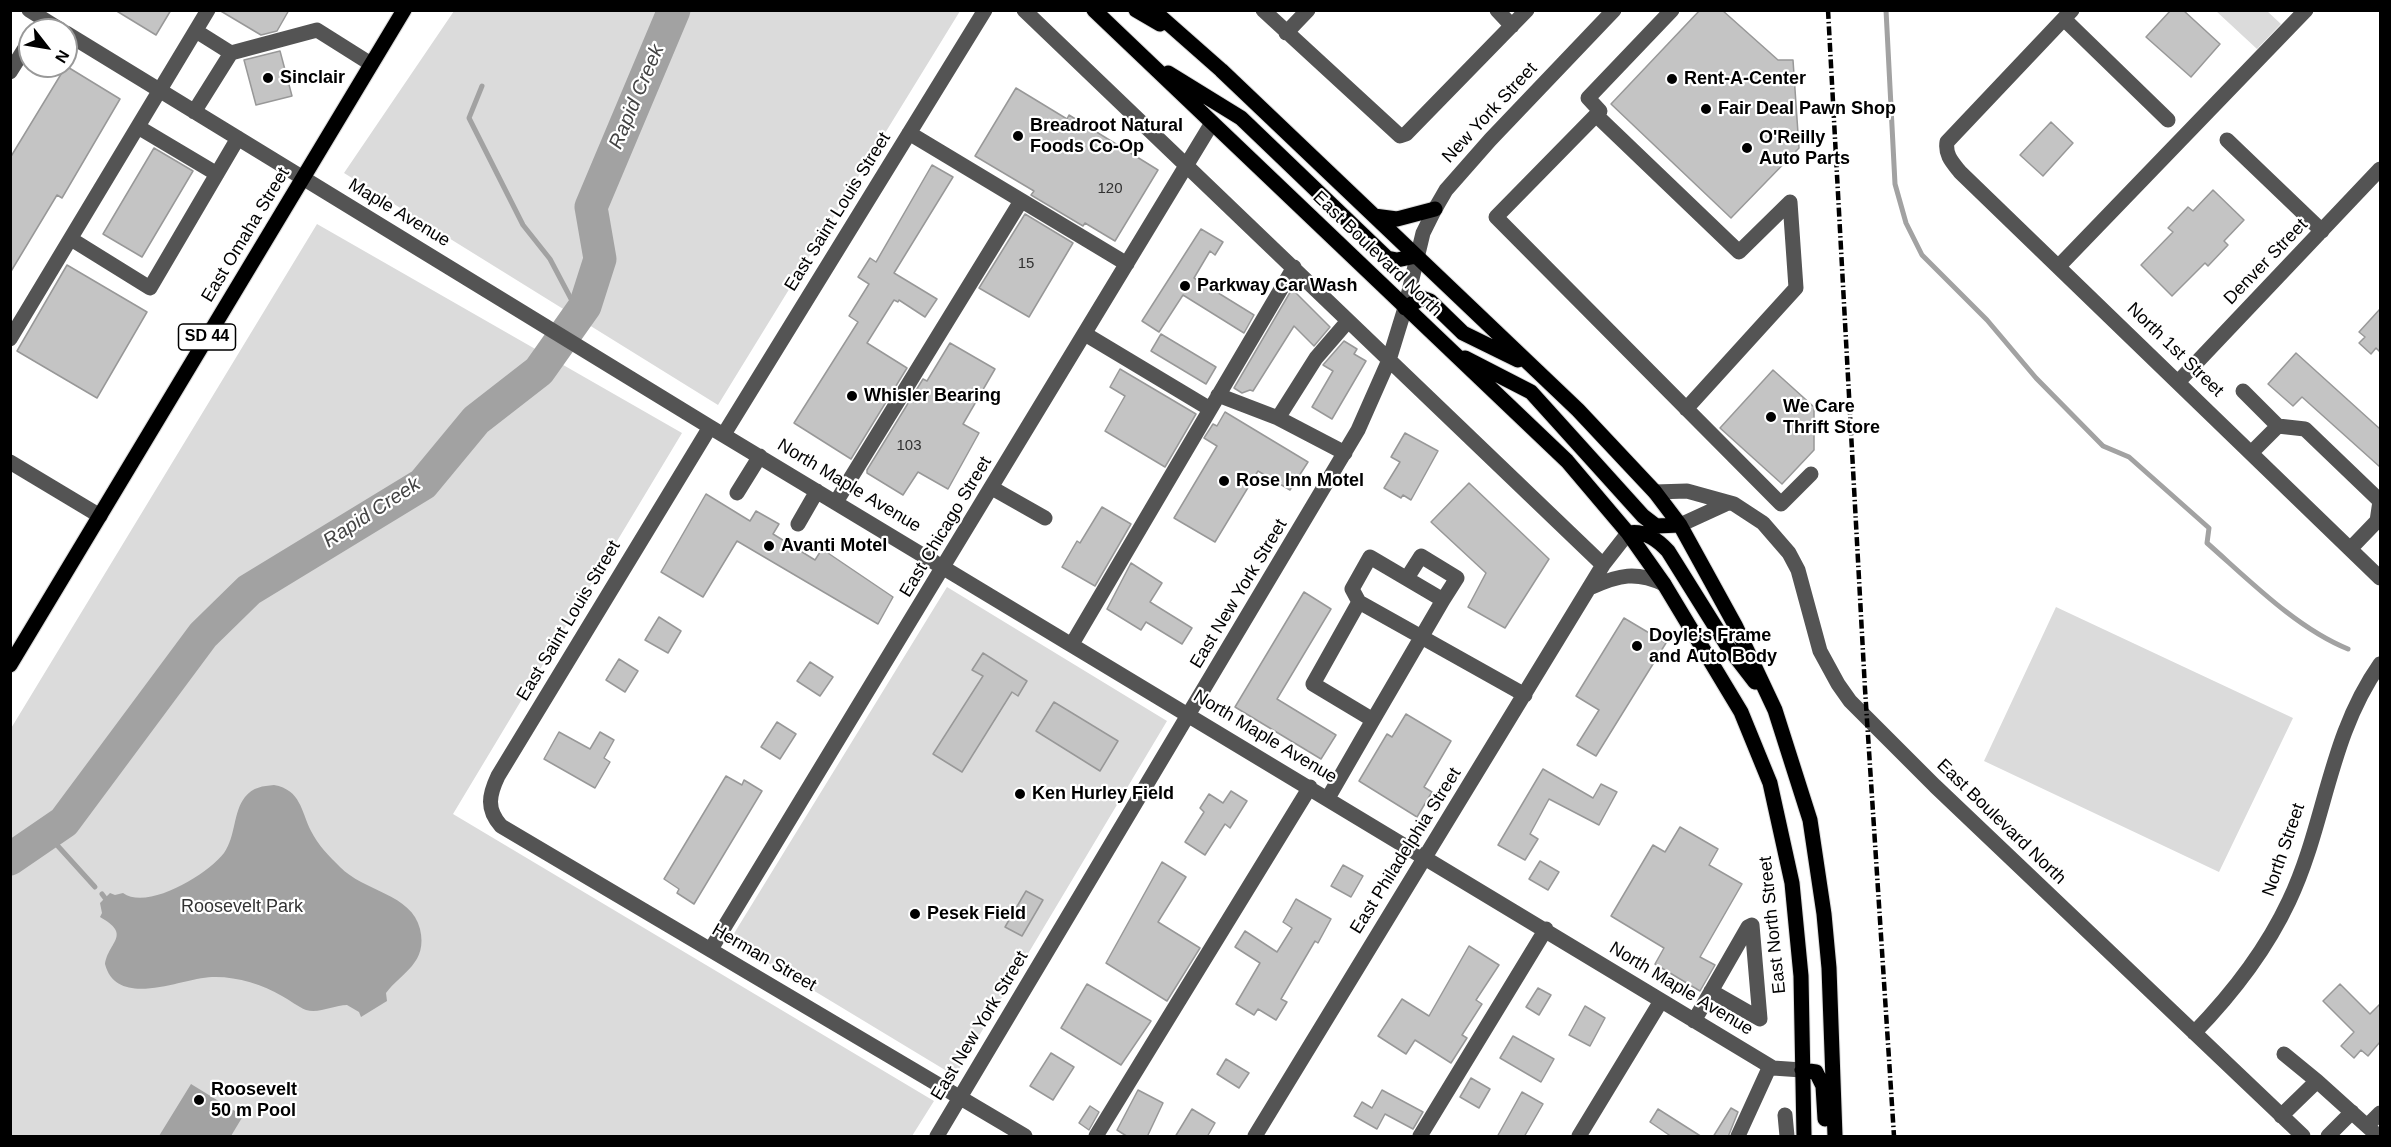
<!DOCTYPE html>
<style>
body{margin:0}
#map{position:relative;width:2391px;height:1147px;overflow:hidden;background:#fff;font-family:Arial,sans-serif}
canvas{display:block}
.frame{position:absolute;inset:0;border:12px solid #000;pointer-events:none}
.north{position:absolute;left:18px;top:18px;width:60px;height:60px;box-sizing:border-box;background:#fff;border:2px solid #999;border-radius:50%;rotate:121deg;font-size:16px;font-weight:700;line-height:24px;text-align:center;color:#000}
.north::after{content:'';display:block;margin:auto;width:21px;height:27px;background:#000;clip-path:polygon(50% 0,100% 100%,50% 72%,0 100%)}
</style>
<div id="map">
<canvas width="2391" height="1147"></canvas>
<div class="frame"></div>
<div class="north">N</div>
</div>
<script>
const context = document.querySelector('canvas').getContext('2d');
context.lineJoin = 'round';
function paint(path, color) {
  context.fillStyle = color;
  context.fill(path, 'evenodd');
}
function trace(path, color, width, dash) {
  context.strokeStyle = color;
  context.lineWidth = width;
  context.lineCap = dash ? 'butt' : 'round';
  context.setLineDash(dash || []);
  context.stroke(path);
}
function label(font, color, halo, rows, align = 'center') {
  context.font = font + ' Arial,sans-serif';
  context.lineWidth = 4.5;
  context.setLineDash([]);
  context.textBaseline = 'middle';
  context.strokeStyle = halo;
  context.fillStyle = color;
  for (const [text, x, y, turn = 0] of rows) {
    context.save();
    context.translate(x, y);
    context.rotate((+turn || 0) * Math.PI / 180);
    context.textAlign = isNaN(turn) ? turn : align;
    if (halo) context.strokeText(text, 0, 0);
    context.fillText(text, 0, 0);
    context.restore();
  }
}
paint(new Path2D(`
 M454,11V10L960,11L718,405L344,173Z
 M2216,11H2267L2281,24L2257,49Z
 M317,224L682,433L453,814L934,1101L912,1136H11L10,730Z
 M947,587L1167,721L955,1076L730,940Z
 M2056,607L2293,718L2219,872L1984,761Z`), '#dbdbdb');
paint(new Path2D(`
 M274,785C301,790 301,811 311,831C318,845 329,856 340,867C363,891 412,894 420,929C428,963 402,972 386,993L387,1001L361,1017L359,1012L347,1005C334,1005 319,1014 306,1010C298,1007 290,1000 282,996C262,984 235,976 212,977C182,978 117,1010 105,964C109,941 132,935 100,917L102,913L100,903L110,893L115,895L123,893C148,911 208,874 224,853C236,836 233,812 245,797C253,787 263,786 274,785Z
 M191,1084L243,1116L231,1136H159Z`), '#a2a2a2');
trace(new Path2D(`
 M1886,10L1895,184L1906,223L1922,255L1987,320L2036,378L2103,446L2129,457L2209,528L2207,543C2248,579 2296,628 2348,649
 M482,86L469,118L523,225L550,259L579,314
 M47,834L95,887
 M102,894L105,898`), '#a2a2a2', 5);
trace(new Path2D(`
 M10,859L64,822L203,635L249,590L423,484L476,420L539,371L585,306L600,259L591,207L674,10`), '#a2a2a2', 33);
const building = new Path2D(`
 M115,10H171L156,35Z
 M219,10H289L277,31L261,35Z
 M1700,10H1722L1778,60H1793L1799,148L1731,218L1611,104Z
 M2171,10H2183L2220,44L2191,77L2146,37Z
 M280,51L292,96L256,105L244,60Z
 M66,66L120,99L62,198L57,195L10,273V158Z
 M1016,88L1067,119L1069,115L1158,170L1115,241L1085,223L1083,226L1031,195L1034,191L975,156Z
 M2051,122L2073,143L2043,176L2020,155Z
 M154,148L193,171L142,257L103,234Z
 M932,165L953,177L894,273L937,299L925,317L899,300L898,302L894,300L867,343L907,368L851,459L794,423L858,322L849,316L869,284L858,277L870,258L876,262Z
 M2213,190L2244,220L2224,241L2228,245L2208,266L2205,263L2172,296L2141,265L2173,232L2168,228L2188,207L2193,211Z
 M1025,214L1073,243L1029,317L979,288Z
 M1201,229L1223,242L1215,255L1210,251L1194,278L1254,315L1244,333L1183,295L1159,332L1142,321Z
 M67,265L147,312L97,398L17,351Z
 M1292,289L1330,327L1314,346L1294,326L1253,391L1250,390L1242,393L1234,388Z
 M2380,309V352L2376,348L2371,354L2359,343L2365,337L2359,332Z
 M1161,334L1216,367L1206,384L1151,351Z
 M1344,341L1357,349L1354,354L1366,361L1332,419L1312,407L1333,371L1323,365Z
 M950,343L995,369L963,424L979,433L948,489L918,472L903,495L867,473V470L923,379L927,381Z
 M2296,353L2380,429V467L2302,397L2293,406L2268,384Z
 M1120,369L1196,414L1165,467L1105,431L1125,396L1110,387Z
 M1773,370L1814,407V450L1782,484L1720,428Z
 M1225,412L1308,462L1290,490L1258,471L1215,542L1174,518L1217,446L1204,438L1213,424L1217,426Z
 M1405,433L1438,451L1411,500L1403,495L1401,498L1384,488L1400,462L1391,457Z
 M1469,483L1549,559L1505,628L1468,607L1486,573L1431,522Z
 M706,494L750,521L756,511L779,524L773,534L815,560L822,549L893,597L878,624L737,541L703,597L661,572Z
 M1102,507L1131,524L1095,586L1062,567L1077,541L1080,543Z
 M1131,563L1162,583L1150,602L1192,628L1182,644L1146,622L1141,630L1107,609Z
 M1304,592L1331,609L1277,699L1336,735L1321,759L1235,707Z
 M659,617L681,631L668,653L645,640Z
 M1624,618L1666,643L1596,756L1577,745L1599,710L1576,696Z
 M983,653L1027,681L1018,696L1012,692L962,772L933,754L983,676L972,670Z
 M619,659L638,671L625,692L606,680Z
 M810,662L833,677L820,696L797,681Z
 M1054,702L1118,741L1100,771L1036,731Z
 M1406,714L1451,741L1424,787L1432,792L1417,817L1359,781L1387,734L1392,737Z
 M777,722L796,734L780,759L761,747Z
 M559,732L590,749L600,732L614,740L604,758L610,762L595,788L544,759Z
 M1543,769L1593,798L1601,784L1617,792L1599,825L1549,799L1530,834L1538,839L1525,860L1498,845Z
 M726,776L742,785L744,780L762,791L694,904L677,893L679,889L664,879Z
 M1231,791L1247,801L1230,828L1225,824L1205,855L1185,842L1204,812L1200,808L1209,794L1223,803Z
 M1680,827L1718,849L1709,865L1742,884L1700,957L1715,965L1700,991L1655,964L1664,948L1611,916L1653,845L1665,852Z
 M1540,861L1559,872L1548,890L1529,879Z
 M1162,862L1186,877L1158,922L1200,948L1167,1001L1106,963Z
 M1343,865L1363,876L1351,897L1331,886Z
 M1026,891L1043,900L1022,936L1005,927Z
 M1296,899L1331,919L1318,943L1315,941L1281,999L1287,1002L1276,1020L1258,1009L1254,1015L1236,1004L1260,963L1235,947L1245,931L1277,952L1292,928L1283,922Z
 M1469,946L1499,965L1476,1000L1482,1004L1462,1035L1467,1038L1451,1063L1415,1040L1406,1054L1378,1036L1402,999L1429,1016Z
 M1087,984L1151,1021L1121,1065L1061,1028Z
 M2340,984L2370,1014L2380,1004V1042L2368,1056L2361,1050L2354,1058L2341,1046L2354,1032L2323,1001Z
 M1538,988L1551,995L1539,1015L1526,1007Z
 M1585,1006L1605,1018L1590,1046L1569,1035Z
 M1513,1036L1554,1059L1541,1082L1500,1058Z
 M1051,1053L1074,1067L1053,1100L1030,1086Z
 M1226,1059L1249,1073L1239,1088L1217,1074Z
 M1471,1078L1490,1089L1479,1108L1460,1097Z
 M1138,1090L1163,1103L1147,1137H1128L1117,1130Z
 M1382,1090L1423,1112L1413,1129L1385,1114L1377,1129L1354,1116L1362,1102L1372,1108Z
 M1522,1092L1543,1104L1524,1137H1497Z
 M1090,1106L1099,1112L1089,1130L1079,1123Z
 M1731,1108L1738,1112L1728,1137H1713Z
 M1192,1109L1215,1123L1207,1137H1175Z
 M1658,1109L1702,1137H1672L1650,1122Z`);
paint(building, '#c4c4c4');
trace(building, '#989898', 1.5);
const major = new Path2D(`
 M1094,10L1567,461L1628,533L1664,584L1741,712L1770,783L1792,883L1801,976L1804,1136
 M1136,10L1160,24
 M1153,10L1221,70L1578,410L1655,492L1680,525L1735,625L1775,710L1810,820L1824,914L1829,968L1835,1136
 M1168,73L1241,118L1387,258L1397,260L1416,256
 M1374,216L1397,219L1435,209
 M1405,308L1422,298L1430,301L1463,333L1518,360
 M1465,358L1531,392L1643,516L1656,526L1680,525
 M1628,533C1644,530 1658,540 1668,551L1728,647L1755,682
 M10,665L404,10
 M1802,1070L1816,1072L1823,1086L1825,1119`);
trace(major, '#dbdbdb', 17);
trace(new Path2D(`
 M29,10L61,30
 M1024,10L1603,565
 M1263,10L1400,136L1406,134L1527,10
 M1497,10L1512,26
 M1672,10L1588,98L1600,111L1496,217L1781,504L1811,474
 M2072,10L1947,142C1945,155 1952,162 1960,172L2380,578
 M2064,19L2168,120
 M196,31L231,53
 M66,33L710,427L1773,1068L1802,1070
 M1286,33L1308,10
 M10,72L30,40
 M194,112L231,53L317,30L371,64
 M1596,115L1739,252L1790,202L1796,288L1686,409
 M138,127L217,174
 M909,133L1127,264
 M2227,140L2322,231
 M71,239L150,288L238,138
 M2059,266L2306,10
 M1085,334L1210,409
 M10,339L208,10
 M2179,381L2380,169
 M2243,391L2278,426
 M1218,395L1278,418L1316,358L1348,321
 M1278,418L1345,453
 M710,427L498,776C489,795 486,809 501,826L1025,1136
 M724,434L985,10
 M2252,452L2278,426L2305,429L2380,501L2377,521L2351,548
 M10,462L100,516
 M992,488L1045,518
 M1655,492L1687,491L1734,504L1763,523L1789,553L1798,570L1820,651L1838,684L1850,701L1935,786L2303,1136
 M737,493L760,456
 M836,502L1021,201
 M798,524L817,491
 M1680,525L1728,503
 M1407,578L1421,556L1457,578L1443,600
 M1592,587C1619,575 1636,571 1664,584
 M1359,602L1352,589L1370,557L1443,600L1373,720L1313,684L1359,602L1525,695
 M1072,644L1294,267
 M1328,798L1373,720
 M711,949L1212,123
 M1694,1021L1748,927L1752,925L1760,1019L1711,991
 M2194,1033C2232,994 2266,950 2289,901C2326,823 2328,738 2380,664
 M2284,1054L2317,1081
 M1785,1115L1787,1136
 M2281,1116L2317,1081L2378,1136
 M2367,1126L2380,1113
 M937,1136L1358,430L1389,360L1405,308L1423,233L1435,209L1446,190L1490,140L1614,10
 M1096,1136L1310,787
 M1255,1136L1603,565L1628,533
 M1420,1136L1546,929
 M1579,1136L1661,1001
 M1738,1136L1770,1066
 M2328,1136L2352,1112`), '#545454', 15);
trace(major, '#000', 15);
trace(new Path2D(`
 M1828,10L1865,689L1894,1136`), '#000', 4.5, [9, 3, 1.5, 3]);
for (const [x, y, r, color] of [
 [268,78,6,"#000"],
 [1672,79,6,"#000"],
 [1706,109,6,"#000"],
 [1018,136,6,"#000"],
 [1747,148,6,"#000"],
 [1185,286,6,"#000"],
 [852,396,6,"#000"],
 [1771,417,6,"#000"],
 [1224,481,6,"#000"],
 [769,546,6,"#000"],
 [1637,646,6,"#000"],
 [1020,794,6,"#000"],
 [915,914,6,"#000"],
 [199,1100,6,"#000"]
]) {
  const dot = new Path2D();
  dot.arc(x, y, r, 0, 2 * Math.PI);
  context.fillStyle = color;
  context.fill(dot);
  trace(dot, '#fff', 2);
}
label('15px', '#313131', null, [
 ["120",1110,189],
 ["15",1026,264],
 ["103",909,446]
]);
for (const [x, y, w] of [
 [207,337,57]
]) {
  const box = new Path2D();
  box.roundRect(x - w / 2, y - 13, w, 26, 4.5);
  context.fillStyle = '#fff';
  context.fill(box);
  trace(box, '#000', 1.5);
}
label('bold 16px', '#000', null, [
 ["SD 44",207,337]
]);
label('bold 18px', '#000', '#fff', [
 ["Sinclair",280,78],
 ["Rent-A-Center",1684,79],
 ["Fair Deal Pawn Shop",1718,109],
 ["Breadroot Natural",1030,126],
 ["Foods Co-Op",1030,147],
 ["O'Reilly",1759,138],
 ["Auto Parts",1759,159],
 ["Parkway Car Wash",1197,286],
 ["Whisler Bearing",864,396],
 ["We Care",1783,407],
 ["Thrift Store",1783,428],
 ["Rose Inn Motel",1236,481],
 ["Avanti Motel",781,546],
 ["Doyle's Frame",1649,636],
 ["and Auto Body",1649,657],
 ["Ken Hurley Field",1032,794],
 ["Pesek Field",927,914],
 ["Roosevelt",211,1090],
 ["50 m Pool",211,1111]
], 'left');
label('18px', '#000', '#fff', [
 ["New York Street",1490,113,-47],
 ["East Saint Louis Street",838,212,-58],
 ["Maple Avenue",399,213,31],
 ["East Omaha Street",246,235,-59],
 ["East Boulevard North",1377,254,44],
 ["Denver Street",2266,262,-46],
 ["North 1st Street",2175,350,44],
 ["North Maple Avenue",849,486,31],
 ["East Chicago Street",946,527,-59],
 ["East New York Street",1239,594,-59],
 ["East Saint Louis Street",569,621,-59],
 ["North Maple Avenue",1265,737,31],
 ["East Boulevard North",2001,822,44],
 ["North Street",2284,850,-71],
 ["East Philadelphia Street",1406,851,-58],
 ["East North Street",1773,925,-96],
 ["Herman Street",764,958,30],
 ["North Maple Avenue",1681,989,31],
 ["East New York Street",980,1026,-59]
]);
label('18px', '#323232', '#fff', [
 ["Roosevelt Park",242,907]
]);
label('italic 20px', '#434343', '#fff', [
 ["Rapid Creek",637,97,-67],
 ["Rapid Creek",372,513,-33]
]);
</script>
